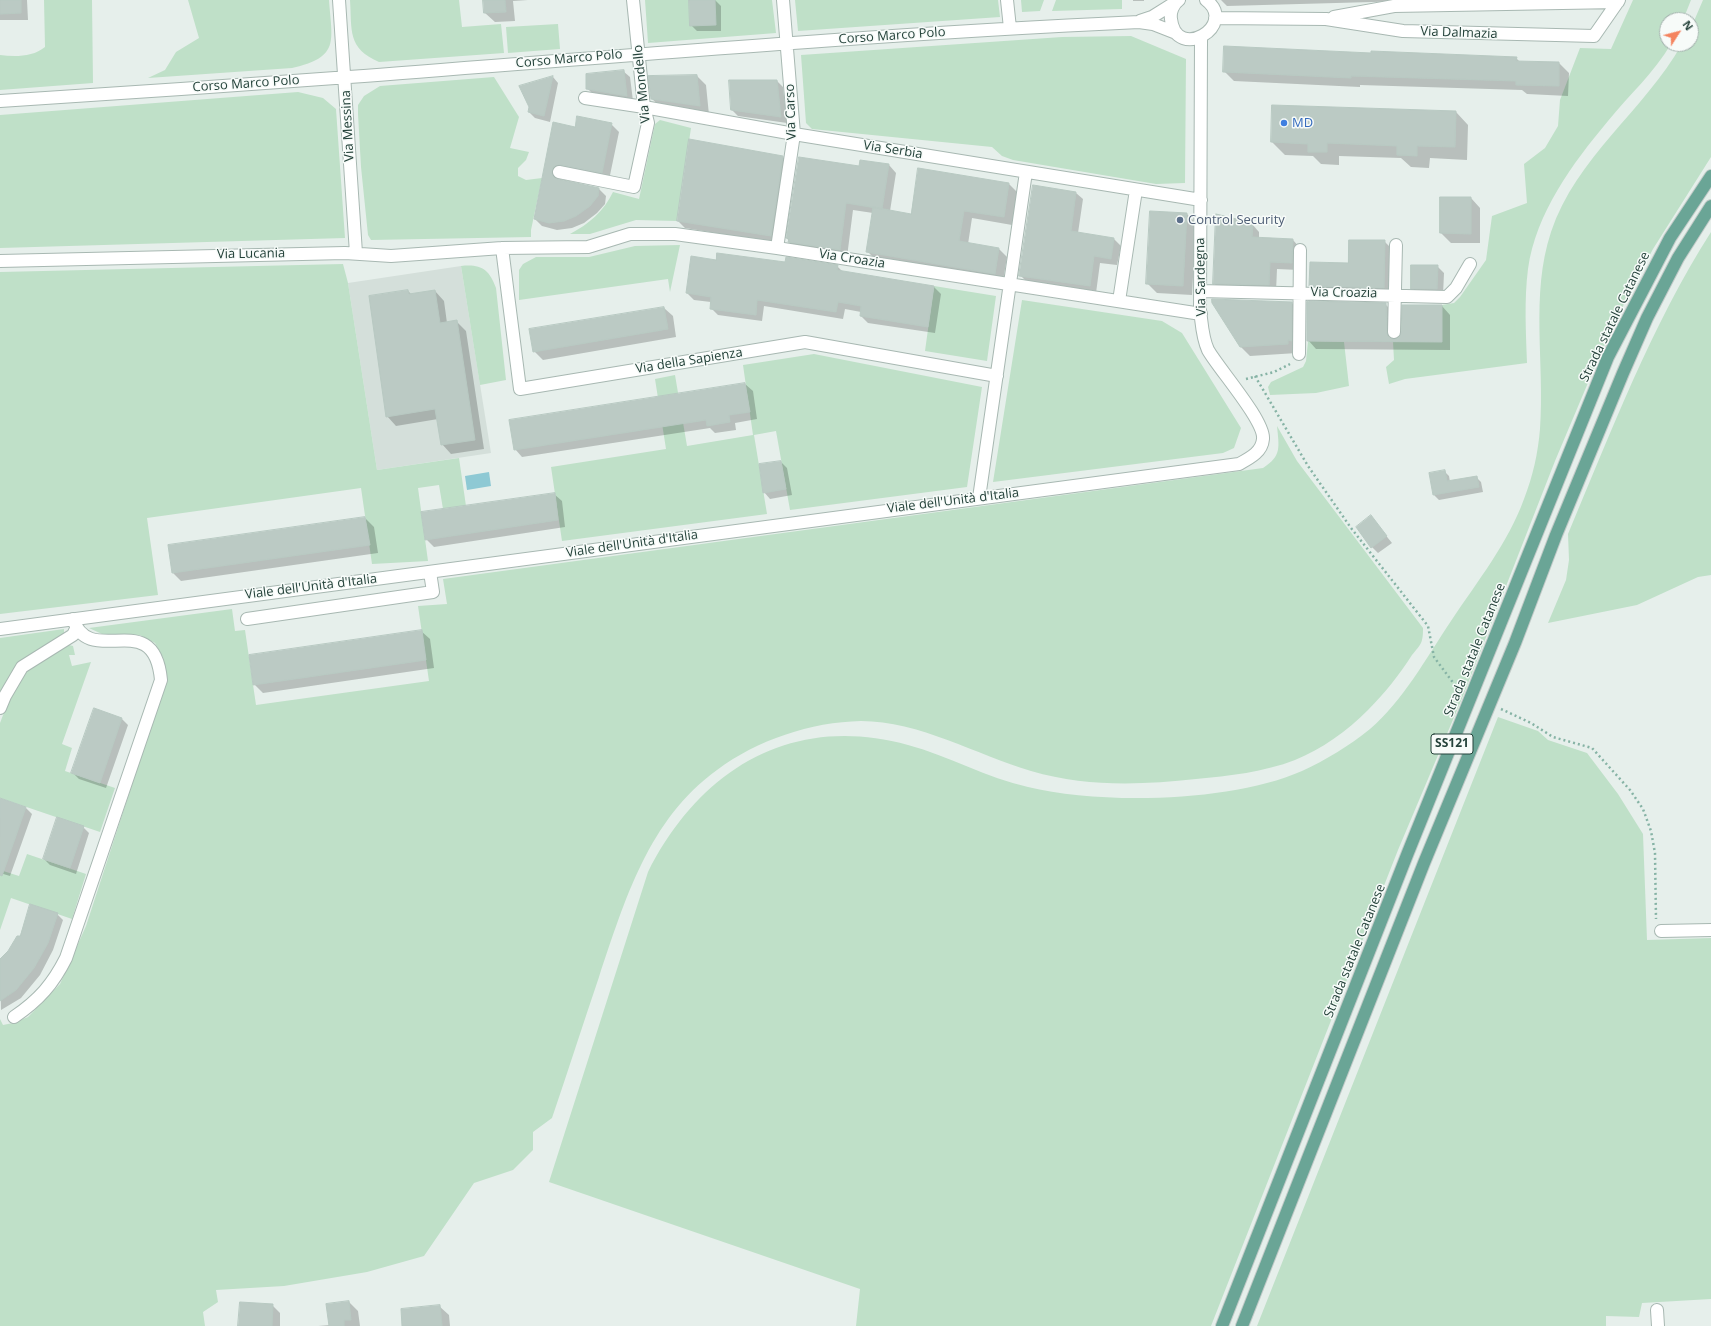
<!DOCTYPE html>
<meta charset="utf-8">
<style>
body{margin:0}
#map{position:relative;width:1711px;height:1326px;overflow:hidden;background:#e6efeb;font-family:"Open Sans",sans-serif}
canvas{display:block}
.north{position:absolute;left:1659px;top:12px;width:40px;height:40px;box-sizing:border-box;background:#f7fbf9;border:1px solid #a3b1ad;border-radius:50%;rotate:54deg;font-size:11px;font-weight:700;line-height:16px;text-align:center;color:#24423a}
.north::after{content:'';display:block;margin:auto;width:14px;height:18px;background:#f4845f;clip-path:polygon(50% 0,100% 100%,50% 72%,0 100%)}
</style>
<div id="map">
<canvas width="1711" height="1326"></canvas>
<div class="north">N</div>
</div>
<script>
const context = document.querySelector('canvas').getContext('2d');
context.lineJoin = 'round';
function paint(path, color) {
  context.fillStyle = color;
  context.fill(path, 'evenodd');
}
function trace(path, color, width, dash) {
  context.strokeStyle = color;
  context.lineWidth = width;
  context.lineCap = dash ? 'butt' : 'round';
  context.setLineDash(dash || []);
  context.stroke(path);
}
function label(font, color, halo, rows, align = 'center') {
  context.font = font + ' "Open Sans",sans-serif';
  context.lineWidth = 3;
  context.setLineDash([]);
  context.textBaseline = 'middle';
  context.strokeStyle = halo;
  context.fillStyle = color;
  for (const [text, x, y, turn = 0] of rows) {
    context.save();
    context.translate(x, y);
    context.rotate((+turn || 0) * Math.PI / 180);
    context.textAlign = isNaN(turn) ? turn : align;
    if (halo) context.strokeText(text, 0, 0);
    context.fillText(text, 0, 0);
    context.restore();
  }
}
paint(new Path2D(`
 M461,266L491,453L377,470L348,283Z`), '#d4dfda');
paint(new Path2D(`
 M44,0H92L93,83L0,90V55C15,57 33,57 45,47Z
 M188,0H329C332,42 340,57 292,68L148,78L165,70L176,52L199,38Z
 M350,0H459L462,27L501,24L504,53L379,62C347,48 352,30 350,0Z
 M645,0H772L776,33L648,43Z
 M795,0H998L1000,17L798,31Z
 M1021,0H1044L1040,11L1022,12Z
 M1056,0H1122V9L1052,11Z
 M1633,0H1691L1683,20H1667V44H1671C1654,73 1629,95 1608,121C1572,164 1536,213 1528,269C1524,300 1526,333 1527,363L1405,379L1389,384L1386,367L1394,360L1393,342H1442V305L1454,303L1460,297L1486,260L1492,216L1527,203L1524,164L1545,148L1558,126L1560,100L1580,48L1611,49Z
 M1703,0H1711V157L1653,249L1624,304L1598,359L1555,461L1463,696L1398,850L1211,1326H856L860,1289L549,1182L648,872C700,769 792,713 908,745C949,756 987,778 1028,787C1102,805 1232,802 1302,771C1326,760 1349,746 1370,729C1402,702 1427,657 1451,621C1477,582 1508,543 1524,499C1533,476 1538,453 1540,429C1545,364 1530,295 1551,232C1576,157 1644,111 1682,44H1691V28Z
 M558,24L560,49L508,53L506,27Z
 M1131,36L1186,59L1185,183L1156,184L1013,160L1002,156L992,147L812,129L806,123L801,55L1062,37Z
 M494,77L519,117L510,148L529,152L526,160L518,168V176L526,180L542,178L531,230V237L371,240L368,235L361,167L358,114V105L364,96L380,86Z
 M298,92L323,98L336,109L345,238L0,248V115Z
 M660,120L691,128L677,221L636,220L590,234H570C589,224 604,211 613,192L639,199L655,124Z
 M1711,232V575L1698,577L1637,605L1548,623L1566,580L1569,560L1568,534C1611,432 1651,326 1711,232Z
 M680,245L670,292L668,279L519,300V270L523,264L536,257H589L635,246Z
 M343,264L348,283L377,470L459,458L466,506L443,509L439,485L418,488L428,561L372,564L361,488L147,518L158,595L0,614V272Z
 M461,266C481,264 489,269 496,288L506,380L480,385Z
 M934,286L996,296L987,361L925,351Z
 M1022,300L1162,321L1182,333L1241,428L1234,448L1223,453L993,482Z
 M1308,341L1344,342L1349,386L1316,393L1270,395L1268,387L1271,382L1303,367L1306,361Z
 M814,354L982,387L967,487L790,510L776,431L754,435L767,514L562,541L551,467L666,449L655,379L675,375L687,446L753,435L743,365Z
 M1277,426L1297,461L1423,628C1423,632 1423,636 1422,640C1421,645 1415,651 1412,655C1399,675 1385,693 1368,710C1347,731 1322,749 1295,760C1264,772 1229,776 1196,779C1140,785 1086,787 1031,771C977,755 919,721 861,721C811,722 757,740 717,770C648,820 625,900 599,977C583,1024 568,1071 552,1118L533,1132V1150L513,1170L474,1183L424,1256L367,1272L284,1286L216,1290L218,1302L203,1312L205,1326H0V1019L3,1025L13,1023L28,1017L60,984L86,926L167,677L163,657L155,643L140,635L102,634L89,628L232,609L235,631L245,630L256,705L429,681L418,606L447,604L443,579L1263,468C1282,456 1279,447 1277,426Z
 M64,629V635C57,641 47,643 39,649C21,662 12,674 0,693V638Z
 M65,644L73,646L75,655H69L72,666L91,662L62,744L72,748L65,771L115,788L100,832L0,798V723L11,694L24,673L31,666Z
 M1498,717L1538,731L1548,740L1587,753L1618,794L1643,834L1647,940L1711,938V1299L1642,1303L1639,1317L1606,1316V1326H1257Z
 M27,854L86,874L72,919L11,898L0,930V870L19,876Z`), '#bfe0c8');
paint(new Path2D(`
 M489,472L491,486L467,490L465,476Z`), '#8ec9d4');
paint(new Path2D(`
 M0,0H27L28,20H0Z
 M484,0H528L513,1L515,21L495,22L485,13Z
 M690,0H715L721,6V31H697L691,25Z
 M1133,0H1144V1H1133Z
 M1221,0H1445L1227,6Z
 M1372,55L1516,58L1520,62L1559,63L1569,73L1568,96L1527,94L1522,90L1360,85V87L1234,81L1224,71Z
 M623,71L630,77L633,101L593,94L587,88Z
 M697,76L706,85L709,115L662,108L652,99Z
 M553,77L558,83L550,122L535,118L529,112Z
 M777,81L783,87L787,123L738,116L732,110Z
 M1456,112L1468,125L1467,160L1430,158L1429,168L1411,167L1401,158L1339,156V165L1321,164L1313,156L1285,155L1272,142Z
 M554,123L575,128L611,124L619,132L609,180L561,174L559,179V181L599,189L606,196L605,204L597,213L584,223L572,228L557,230L542,226L535,219Z
 M783,157L790,164L778,243L685,228L678,221Z
 M889,165L896,173L890,211L912,215L1009,184L1017,192L1012,225L972,218L968,244L999,249L1007,257L1003,281L875,259L867,251L873,213L853,210L847,257L797,249L789,242L787,238L860,167Z
 M1076,193L1083,199L1078,233L1114,239L1121,246L1117,265L1100,263L1096,293L1027,282L1020,275Z
 M1471,198L1480,208V243H1451L1441,233Z
 M1187,214L1196,223L1192,295L1157,293L1147,283Z
 M1252,224L1259,232V239L1293,240L1300,248L1299,270L1277,269L1276,292L1221,291L1214,283Z
 M1384,241L1393,250L1392,296L1319,294L1310,286Z
 M717,261L837,266L844,273L934,287L941,294L935,333L868,323L861,316V312L845,309L843,319L764,306L762,321L718,315L711,308V302L694,300L687,293Z
 M1437,266L1444,273L1443,295L1418,294L1412,288Z
 M408,291L412,295L435,291L444,301L447,323L456,321L466,331L484,449L451,454L442,444L438,419L396,426L387,416Z
 M1292,303L1301,313L1297,353L1250,356L1240,346Z
 M1385,304L1394,313L1395,340L1399,339L1442,306L1450,315V350L1316,349L1308,340Z
 M664,308L673,316L676,337L543,360L534,351Z
 M745,384L753,391L757,419L735,423L736,430L715,433L710,428L522,457L515,449L510,421Z
 M781,462L787,468L792,495L770,499L764,492Z
 M1444,471L1449,476L1450,482L1476,477L1481,482L1483,492L1439,500L1434,495Z
 M554,494L562,501L565,527L434,547L426,539Z
 M1371,517L1392,543L1378,553L1372,547Z
 M365,518L374,527L378,553L181,581L173,573Z
 M421,631L430,639L434,668L263,693L254,684Z
 M95,709L122,719L128,725L106,788L79,779L73,773Z
 M0,799L26,808L32,814L10,876L0,873Z
 M83,827L89,833L76,874L50,865L44,859Z
 M57,914L63,920L53,950L40,975L21,998L1,1010L0,961Z
 M349,1302L358,1311L360,1326H318L330,1325Z
 M272,1305L280,1313V1326H239Z
 M439,1306L449,1315L450,1326H403Z`), '#0003');
const building = new Path2D(`
 M0,0H21V13L0,14Z
 M483,0H505L506,12L484,13Z
 M689,0H715L716,25L690,26Z
 M1224,46L1371,53V51L1517,57L1516,61L1559,62V86L1516,85V81L1351,76V78L1223,72Z
 M624,70L627,96L586,89V74Z
 M697,75L700,106L651,99L648,76Z
 M553,76L544,116L528,112L529,107L519,86Z
 M729,80H777L781,117L731,110Z
 M1272,105L1456,111L1455,147L1417,146V156L1397,155V146L1327,143V152H1308V144L1271,142Z
 M577,116L612,123L602,173L560,165L553,167L552,174L558,179L599,188L598,196L590,206L576,216L564,221L549,223L534,219L553,122L575,127Z
 M689,139L783,156L771,236L677,221Z
 M799,157L859,166L860,160L889,164L882,209L846,203L840,250L788,242L789,239L786,238Z
 M918,168L1009,183L1004,217L964,211L959,241L999,248L995,274L866,252L873,207L911,214Z
 M1033,185L1076,192L1071,231L1114,238L1111,259L1094,256L1090,286L1019,276Z
 M1440,197H1471V234L1440,233Z
 M1150,211L1187,213L1183,286L1146,284Z
 M1216,214L1253,223L1252,237L1293,239L1292,263L1270,262L1269,285L1213,284Z
 M1349,240H1385L1384,288L1309,286L1310,262L1348,263Z
 M717,253L785,262L786,257L838,265L837,270L934,286L928,327L860,316L861,306L838,302L836,312L757,300L756,315L710,309L711,297L686,293L691,256L716,260Z
 M1411,265H1438L1437,289H1411Z
 M408,290L409,294L435,290L440,323L457,320L475,440L441,445L435,409L386,417L369,296Z
 M1212,299L1292,302V341L1288,340V344L1240,347L1212,303Z
 M1309,301L1386,303L1387,332L1388,336L1393,339L1398,338L1401,333L1402,305H1442V342L1307,341V302Z
 M664,307L668,329L533,352L529,329Z
 M745,383L750,412L729,415L730,422L707,426L706,420L514,450L509,420Z
 M781,461L786,489L763,493L759,464Z
 M1445,470L1447,481L1477,476L1479,487L1433,495L1429,473Z
 M555,493L558,520L425,540L421,512Z
 M1371,515L1387,536L1371,548L1356,527Z
 M365,517L370,545L172,573L168,545Z
 M422,630L426,660L253,685L249,655Z
 M94,708L122,718L100,783L71,773Z
 M0,798L26,807L2,876L0,875Z
 M57,817L84,826L70,868L43,859Z
 M30,904L58,913L48,943L34,968L16,990L0,1001V959L8,951L17,936H20Z
 M349,1301L351,1320H344V1326H329L326,1304Z
 M240,1302L273,1304L272,1326H238Z
 M440,1305L442,1326H402L401,1309Z`);
paint(building, '#bbcac4');
trace(building, '#b8c9c2', 1);
const minor = new Path2D(`
 M339,0L356,253
 M1007,0L1010,28
 M1179,0C1173,4 1170,12 1171,19C1176,63 1239,25 1206,0
 M1334,17L1394,6L1618,2
 M1215,18L1326,19L1403,31L1594,36L1619,0
 M1140,21L1152,17L1176,2
 M585,98L644,107L794,134L1201,200
 M0,101C116,93 233,86 349,77C612,57 875,34 1139,22L1153,24L1176,33
 M559,172L634,187L648,123L644,107L633,0
 M502,248L520,389L805,342L997,376
 M777,248L794,134L783,0
 M0,261L345,253L391,256L502,248L588,247L630,234H675L777,248L1201,314
 M1200,291L1447,297L1456,288L1470,264
 M1119,301L1136,190
 M1394,332L1396,245
 M1299,354L1300,250
 M979,498L1026,172
 M247,619L433,592L430,572
 M0,629L1239,464C1250,458 1262,452 1263,439C1265,421 1218,368 1208,350C1202,337 1202,324 1200,310L1201,38
 M0,708L5,696L22,667L73,635L76,629
 M1661,931L1711,930
 M14,1017C39,1000 53,984 66,958L161,680C154,605 90,670 73,619
 M1657,1310L1658,1326`);
const major = new Path2D(`
 M1222,1326L1407,855L1608,357L1670,238L1711,176
 M1242,1326L1424,863L1515,643L1556,535L1623,373L1647,318L1678,258L1711,206`);
trace(minor, '#a8b8b2', 14);
trace(major, '#c2cac8', 14);
trace(new Path2D(`
 M1255,376L1308,466L1351,528L1428,626L1434,657L1460,692
 M1246,379L1274,372L1290,364
 M1501,709L1531,723L1553,737L1592,748L1630,790L1643,809L1651,831L1655,853L1656,919`), '#86b3a5', 2.5, [2, 3]);
trace(minor, '#fff', 12);
trace(major, '#6aa596', 12);
for (const [x, y, r, color] of [
 [1284,123,4,"#3f7fe0"],
 [1180,220,4,"#5c6f8a"]
]) {
  const dot = new Path2D();
  dot.arc(x, y, r, 0, 2 * Math.PI);
  context.fillStyle = color;
  context.fill(dot);
  trace(dot, '#f7fbf9', 1.5);
}
for (const [x, y, w] of [
 [1452,744,42]
]) {
  const box = new Path2D();
  box.roundRect(x - w / 2, y - 10, w, 20, 3);
  context.fillStyle = '#f7fbf9';
  context.fill(box);
  trace(box, '#24423a', 1);
}
label('bold 12px', '#24423a', null, [
 ["SS121",1452,744]
]);
label('13px', '#24423a', '#f7fbf9', [
 ["Via Dalmazia",1459,33,2],
 ["Corso Marco Polo",892,36,-4],
 ["Corso Marco Polo",569,59,-5],
 ["Corso Marco Polo",246,84,-4],
 ["Via Mondello",642,84,-96],
 ["Via Carso",791,112,-92],
 ["Via Messina",348,126,-93],
 ["Via Serbia",893,150,9],
 ["Via Lucania",251,254,-1],
 ["Via Croazia",852,259,9],
 ["Via Sardegna",1201,277,-91],
 ["Via Croazia",1344,293,1],
 ["Strada statale Catanese",1615,317,-64],
 ["Via della Sapienza",689,361,-9],
 ["Viale dell'Unità d'Italia",953,501,-7],
 ["Viale dell'Unità d'Italia",632,544,-8],
 ["Viale dell'Unità d'Italia",311,587,-7],
 ["Strada statale Catanese",1475,650,-68],
 ["Strada statale Catanese",1355,951,-68]
]);
label('13px', '#366cbe', '#f7fbf9', [
 ["MD",1292,123]
], 'left');
label('13px', '#4e5e75', '#f7fbf9', [
 ["Control Security",1188,220]
], 'left');
</script>
